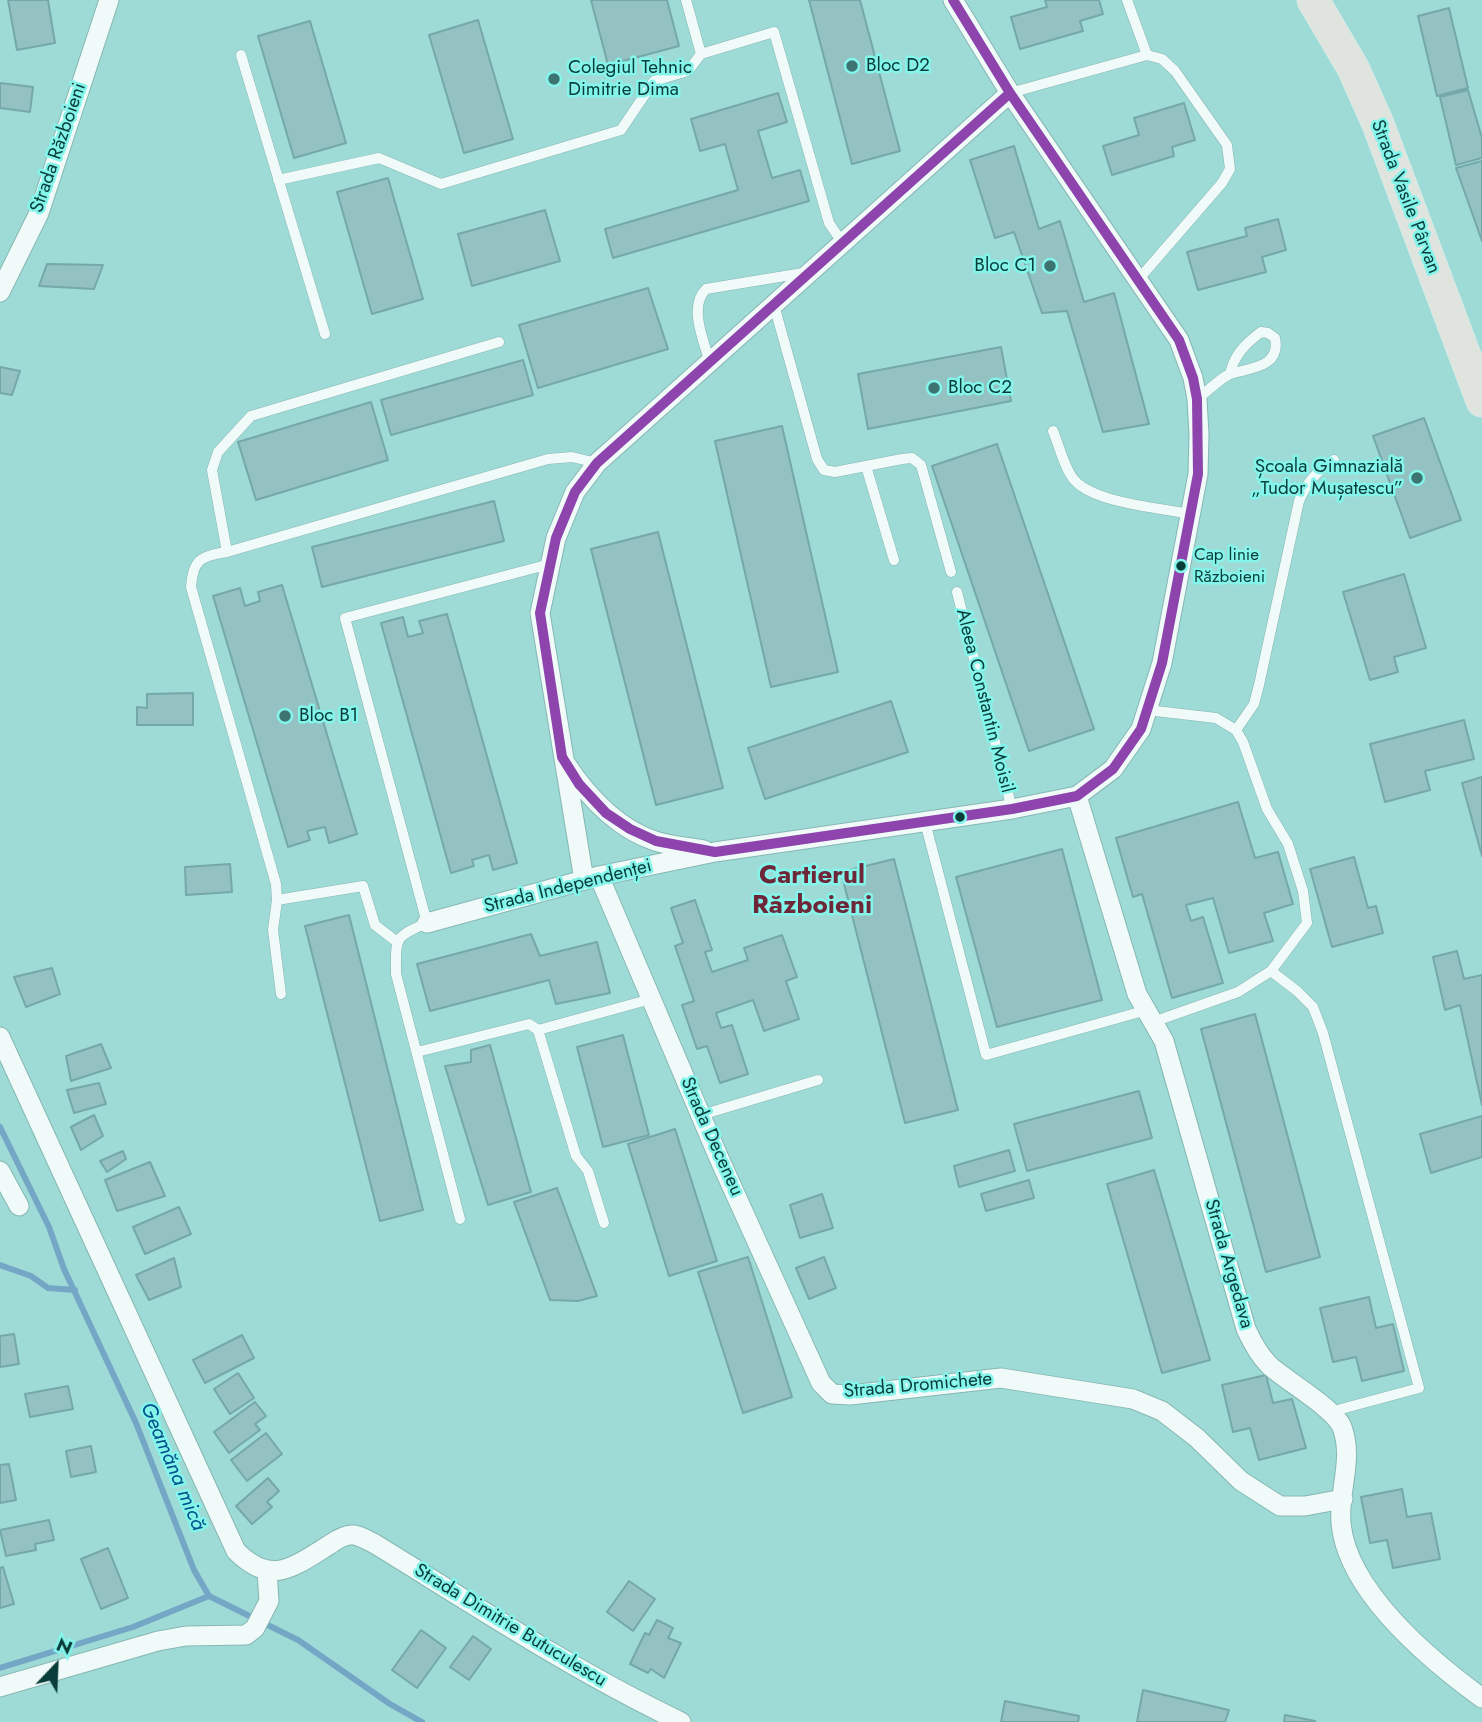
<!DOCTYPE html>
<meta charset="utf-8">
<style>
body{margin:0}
#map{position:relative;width:1482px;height:1722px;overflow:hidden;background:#9edbd6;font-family:Jost,sans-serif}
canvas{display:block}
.north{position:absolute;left:21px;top:1631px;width:70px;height:70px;-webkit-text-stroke:5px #84f5eb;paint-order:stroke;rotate:23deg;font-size:19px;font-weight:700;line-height:28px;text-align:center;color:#093d3a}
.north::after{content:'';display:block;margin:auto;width:24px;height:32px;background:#093d3a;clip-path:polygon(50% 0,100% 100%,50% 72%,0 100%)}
</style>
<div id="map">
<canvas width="1482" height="1722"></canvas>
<div class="north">N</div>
</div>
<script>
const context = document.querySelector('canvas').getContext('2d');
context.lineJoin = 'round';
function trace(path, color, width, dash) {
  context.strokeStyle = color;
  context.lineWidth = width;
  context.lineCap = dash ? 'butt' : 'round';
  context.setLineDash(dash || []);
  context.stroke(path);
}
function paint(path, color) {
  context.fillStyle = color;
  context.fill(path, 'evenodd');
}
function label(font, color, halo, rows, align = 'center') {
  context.font = font + ' Jost,sans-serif';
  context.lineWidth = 5;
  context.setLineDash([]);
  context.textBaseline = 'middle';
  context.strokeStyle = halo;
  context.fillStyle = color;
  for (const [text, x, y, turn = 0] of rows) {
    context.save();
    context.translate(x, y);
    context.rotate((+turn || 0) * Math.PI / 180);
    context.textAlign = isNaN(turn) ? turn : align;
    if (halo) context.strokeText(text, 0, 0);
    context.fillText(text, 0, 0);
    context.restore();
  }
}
trace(new Path2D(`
 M0,1127L49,1227L64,1269L136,1423L194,1570L209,1596L298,1640L390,1704L422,1722
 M0,1265L31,1276L48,1288L75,1290
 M0,1668L133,1627L209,1596`), '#74a7c6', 6);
const building = new Path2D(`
 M8,0H48L55,43L17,50Z
 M591,0H667L679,46L608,65Z
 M809,0H860L900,151L852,164Z
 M1045,0H1099L1103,14L1080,21L1083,31L1020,49L1011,17L1047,7Z
 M1449,8L1468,88L1437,96L1418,16Z
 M478,20L513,139L464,153L429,35Z
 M310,21L346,143L294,158L258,36Z
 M0,83L33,87L30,112L0,108Z
 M1468,90L1482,138V158L1456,165L1440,97Z
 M778,93L787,122L758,131L772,178L800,170L809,201L613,258L605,229L738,190L725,144L700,151L691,119Z
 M1184,103L1195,140L1172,147L1174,156L1112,175L1103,146L1139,135L1134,118Z
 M1014,146L1039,229L1060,221L1084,302L1114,293L1149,424L1103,432L1067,311L1042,313L1014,232L995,238L970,160Z
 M1482,161V241L1456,168Z
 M388,178L423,299L372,314L337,192Z
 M545,210L560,261L472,286L458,234Z
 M1278,219L1286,250L1262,257L1266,272L1198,290L1187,252L1247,236L1245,228Z
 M47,264L103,265L94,289L39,286Z
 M648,288L668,349L538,388L519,325Z
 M1001,347L1011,401L868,429L858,374Z
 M523,360L533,395L391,435L381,400Z
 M0,367L20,371L12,395L0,393Z
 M371,402L388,460L256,500L238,442Z
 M1424,418L1461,520L1410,538L1373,436Z
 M782,426L838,672L771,687L715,441Z
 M997,444L1094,729L1029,751L932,466Z
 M494,501L504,541L322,587L312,547Z
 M658,532L723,788L656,805L591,549Z
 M1404,574L1426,648L1394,657L1398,672L1370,680L1343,592Z
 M282,585L357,834L329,843L325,827L307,831L310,840L288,847L213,596L240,588L245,606L260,601L258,592Z
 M447,614L517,863L493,870L489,855L472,860L474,866L451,873L381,623L403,617L408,637L423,633L419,621Z
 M193,693V725H137V707L147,708V694Z
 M891,701L908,752L765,799L748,748Z
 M1464,720L1474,759L1425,771L1430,790L1385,802L1370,744Z
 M1482,777V856L1462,783Z
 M1238,802L1255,858L1278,852L1293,904L1264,913L1273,941L1229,953L1213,898L1186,905L1191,921L1203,917L1223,983L1172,998L1142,894L1133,897L1116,838Z
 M1062,849L1102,1000L997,1027L956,877Z
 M1354,857L1368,908L1376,906L1383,933L1332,947L1310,869Z
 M894,859L958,1110L905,1123L841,872Z
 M230,864L232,892L186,895L185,867Z
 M695,900L712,950L705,952L712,972L748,960L744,948L782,935L797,977L786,981L799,1019L764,1031L753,1000L716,1013L721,1028L732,1025L748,1074L720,1083L707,1046L697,1049L682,1005L694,1001L675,946L683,943L671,908Z
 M349,915L423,1210L380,1221L305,926Z
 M531,934L540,956L597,942L610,993L556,1004L549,980L430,1011L417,964Z
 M1457,951L1464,979L1482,975V1105L1460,1005L1445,1010L1433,957Z
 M52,968L60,994L26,1007L14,977Z
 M1255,1014L1320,1257L1266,1272L1201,1029Z
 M623,1035L649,1135L603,1147L577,1047Z
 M101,1044L111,1068L71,1081L66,1056Z
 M490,1045L531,1192L488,1205L445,1066L471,1062V1050Z
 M99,1083L106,1104L74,1113L67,1090Z
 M1139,1091L1152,1138L1027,1171L1014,1124Z
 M94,1115L103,1136L81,1150L71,1127Z
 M1482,1116V1157L1431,1173L1420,1134Z
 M675,1129L717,1261L669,1276L628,1144Z
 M1009,1150L1015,1171L959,1187L954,1166Z
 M123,1151L126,1159L107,1172L100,1161Z
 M150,1162L165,1196L117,1211L105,1180Z
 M1154,1170L1210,1360L1162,1373L1107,1184Z
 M1029,1180L1034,1198L986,1211L981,1194Z
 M557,1188L597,1296L578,1301L550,1300L514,1202Z
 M822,1194L833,1228L800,1238L790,1205Z
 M179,1207L191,1234L145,1254L133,1227Z
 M748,1257L792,1397L743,1413L698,1272Z
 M824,1257L836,1288L809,1299L796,1268Z
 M174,1258L181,1287L149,1300L136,1275Z
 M1369,1297L1376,1328L1393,1324L1404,1371L1362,1381L1356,1357L1333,1362L1320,1308Z
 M14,1334L19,1364L0,1367V1336Z
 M242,1335L254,1358L205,1383L193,1360Z
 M238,1373L254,1398L230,1414L214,1389Z
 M1266,1375L1273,1403L1292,1399L1306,1448L1259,1460L1250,1428L1233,1432L1222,1385Z
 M68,1386L73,1409L30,1417L25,1394Z
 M255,1402L266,1416L255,1424L260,1430L229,1453L214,1432Z
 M266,1433L282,1454L247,1481L231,1460Z
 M91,1446L96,1472L71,1477L66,1451Z
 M9,1464L16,1500L0,1503V1465Z
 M268,1478L279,1491L267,1502L272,1507L252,1524L236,1506Z
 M1402,1489L1407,1517L1431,1513L1440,1559L1393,1568L1387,1540L1370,1543L1361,1497Z
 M49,1520L54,1540L35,1544L36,1550L6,1556L0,1530Z
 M108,1548L128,1598L101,1609L81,1559Z
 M3,1567L14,1604L0,1608V1568Z
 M629,1581L655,1599L633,1631L607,1612Z
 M657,1620L673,1628L668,1638L681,1643L664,1678L651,1669L648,1673L630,1664L645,1633L649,1635Z
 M421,1630L446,1648L417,1688L392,1670Z
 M473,1636L491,1649L469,1680L450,1667Z
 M1143,1690L1229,1710L1225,1722H1137Z
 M1005,1701L1079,1716L1078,1722H1001Z
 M1285,1715L1315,1721V1722H1284Z`);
paint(building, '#94c1c1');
trace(building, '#75a8a9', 2);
const lane = new Path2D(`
 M686,0L701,54
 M1127,0L1147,55
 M241,55L325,334
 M1010,93L1147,55L1162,59L1175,71L1227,145L1230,169L1222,183L1138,280
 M278,180L379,158L441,184L621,130L654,81L688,71L701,54L774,32L829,223L842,242
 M774,305L817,459L824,470L835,472L902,459L912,458L921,465L951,572
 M710,363C704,341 688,307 706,289L803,273
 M1197,399C1207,392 1217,381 1228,375C1243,368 1282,370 1275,338L1268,333L1261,332C1245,344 1234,355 1230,374
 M1053,431C1059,445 1063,464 1072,477C1089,503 1161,508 1191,514
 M866,466L894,560
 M227,552L212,470L218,452L251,416L499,342
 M957,592L1012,809
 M1147,710L1216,718L1236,730L1243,742L1267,809L1288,844L1303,891L1307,923L1271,971L1238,992L1153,1022
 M1236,730L1254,704L1259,685L1299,501C1307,482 1317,471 1334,460
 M925,822L986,1055L1147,1010
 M277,900L363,886L375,925L397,942
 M1271,971L1297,991L1313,1007L1323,1033L1419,1388L1330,1412
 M281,994L273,930L277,900L276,884L191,587C193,559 201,556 227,552L548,459L572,457L597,463
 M538,1030L651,999
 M417,1052L529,1024L538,1030L576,1156L588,1171L604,1223
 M701,1115L818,1080
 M460,1219L396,974C396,939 393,937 427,923L345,618L550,564`);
const street = new Path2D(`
 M0,292L39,213L109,0
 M566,764C588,797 616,828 655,841C670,846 688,847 704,850
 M1077,796L1137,994L1164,1041L1246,1329C1252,1342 1259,1355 1269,1365C1286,1381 1334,1408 1342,1427C1354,1460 1338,1491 1341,1523C1347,1591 1430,1660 1482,1698
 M599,876L718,1156L821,1383L832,1394L850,1395L1001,1378L1133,1399L1162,1411L1197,1438L1241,1481L1280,1506H1305L1343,1499
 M584,880L540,613L556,538L575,492L597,463L1010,93
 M427,923L599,876L715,852L1012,809L1077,796L1113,769L1141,729L1162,663L1198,474L1199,435L1197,399L1193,378L1179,340L1010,93L953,0
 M0,1037L236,1551C271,1586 292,1568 329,1545C336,1540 346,1534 354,1535C361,1536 369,1541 375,1544C476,1606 574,1671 681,1722
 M0,1171L19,1206
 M0,1687L158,1641L186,1636L246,1635L255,1628L269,1601L267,1572`);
const primary = new Path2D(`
 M1313,0L1353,68L1378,124L1482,401`);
trace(lane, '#86b7b3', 11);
trace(street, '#86b7b3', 21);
trace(primary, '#d3efed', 33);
trace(lane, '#f0faf9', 10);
trace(street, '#f0faf9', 19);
trace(primary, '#e0e4de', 32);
trace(new Path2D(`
 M953,0L1010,93
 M1010,93L1179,340L1193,378L1197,399L1198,474L1162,663L1141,729L1113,769L1077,796L1012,809L715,852L656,841L630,829L606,813L579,784L562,757L540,613L556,538L575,492L597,463Z`), '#8e44ad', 10);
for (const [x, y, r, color] of [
 [852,66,7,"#3d7471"],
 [554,79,7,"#3d7471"],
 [1050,266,7,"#3d7471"],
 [934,388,7,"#3d7471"],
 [1417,478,7,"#3d7471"],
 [1181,566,6,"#093d3a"],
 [285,716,7,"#3d7471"],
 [960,817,6,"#093d3a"]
]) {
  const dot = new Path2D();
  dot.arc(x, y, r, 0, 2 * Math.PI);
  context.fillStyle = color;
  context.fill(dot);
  trace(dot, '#84f5eb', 2.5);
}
label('17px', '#093d3a', '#84f5eb', [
 ["Cap linie",1194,556],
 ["Războieni",1194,578]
], 'left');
label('19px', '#093d3a', '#84f5eb', [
 ["Bloc D2",866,66],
 ["Colegiul Tehnic",568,68],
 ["Dimitrie Dima",568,90],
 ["Bloc C1",1036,266,"right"],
 ["Bloc C2",948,388],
 ["Școala Gimnazială",1403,467,"right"],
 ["„Tudor Mușatescu”",1403,489,"right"],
 ["Bloc B1",299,716]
], 'left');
label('19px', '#093d3a', '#84f5eb', [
 ["Strada Războieni",59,148,-71],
 ["Strada Vasile Pârvan",1405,197,69],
 ["Aleea Constantin Moisil",984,701,76],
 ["Strada Independenței",568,887,-14],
 ["Strada Deceneu",711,1137,66],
 ["Strada Argedava",1228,1264,74],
 ["Strada Dromichete",918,1386,-5],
 ["Strada Dimitrie Butuculescu",510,1626,31]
]);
label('italic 21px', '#03528b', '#84f5eb', [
 ["Geamăna mică",172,1467,67]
]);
label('bold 26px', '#6d2738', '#84f5eb', [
 ["Cartierul",812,877],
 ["Războieni",812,907]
]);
</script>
